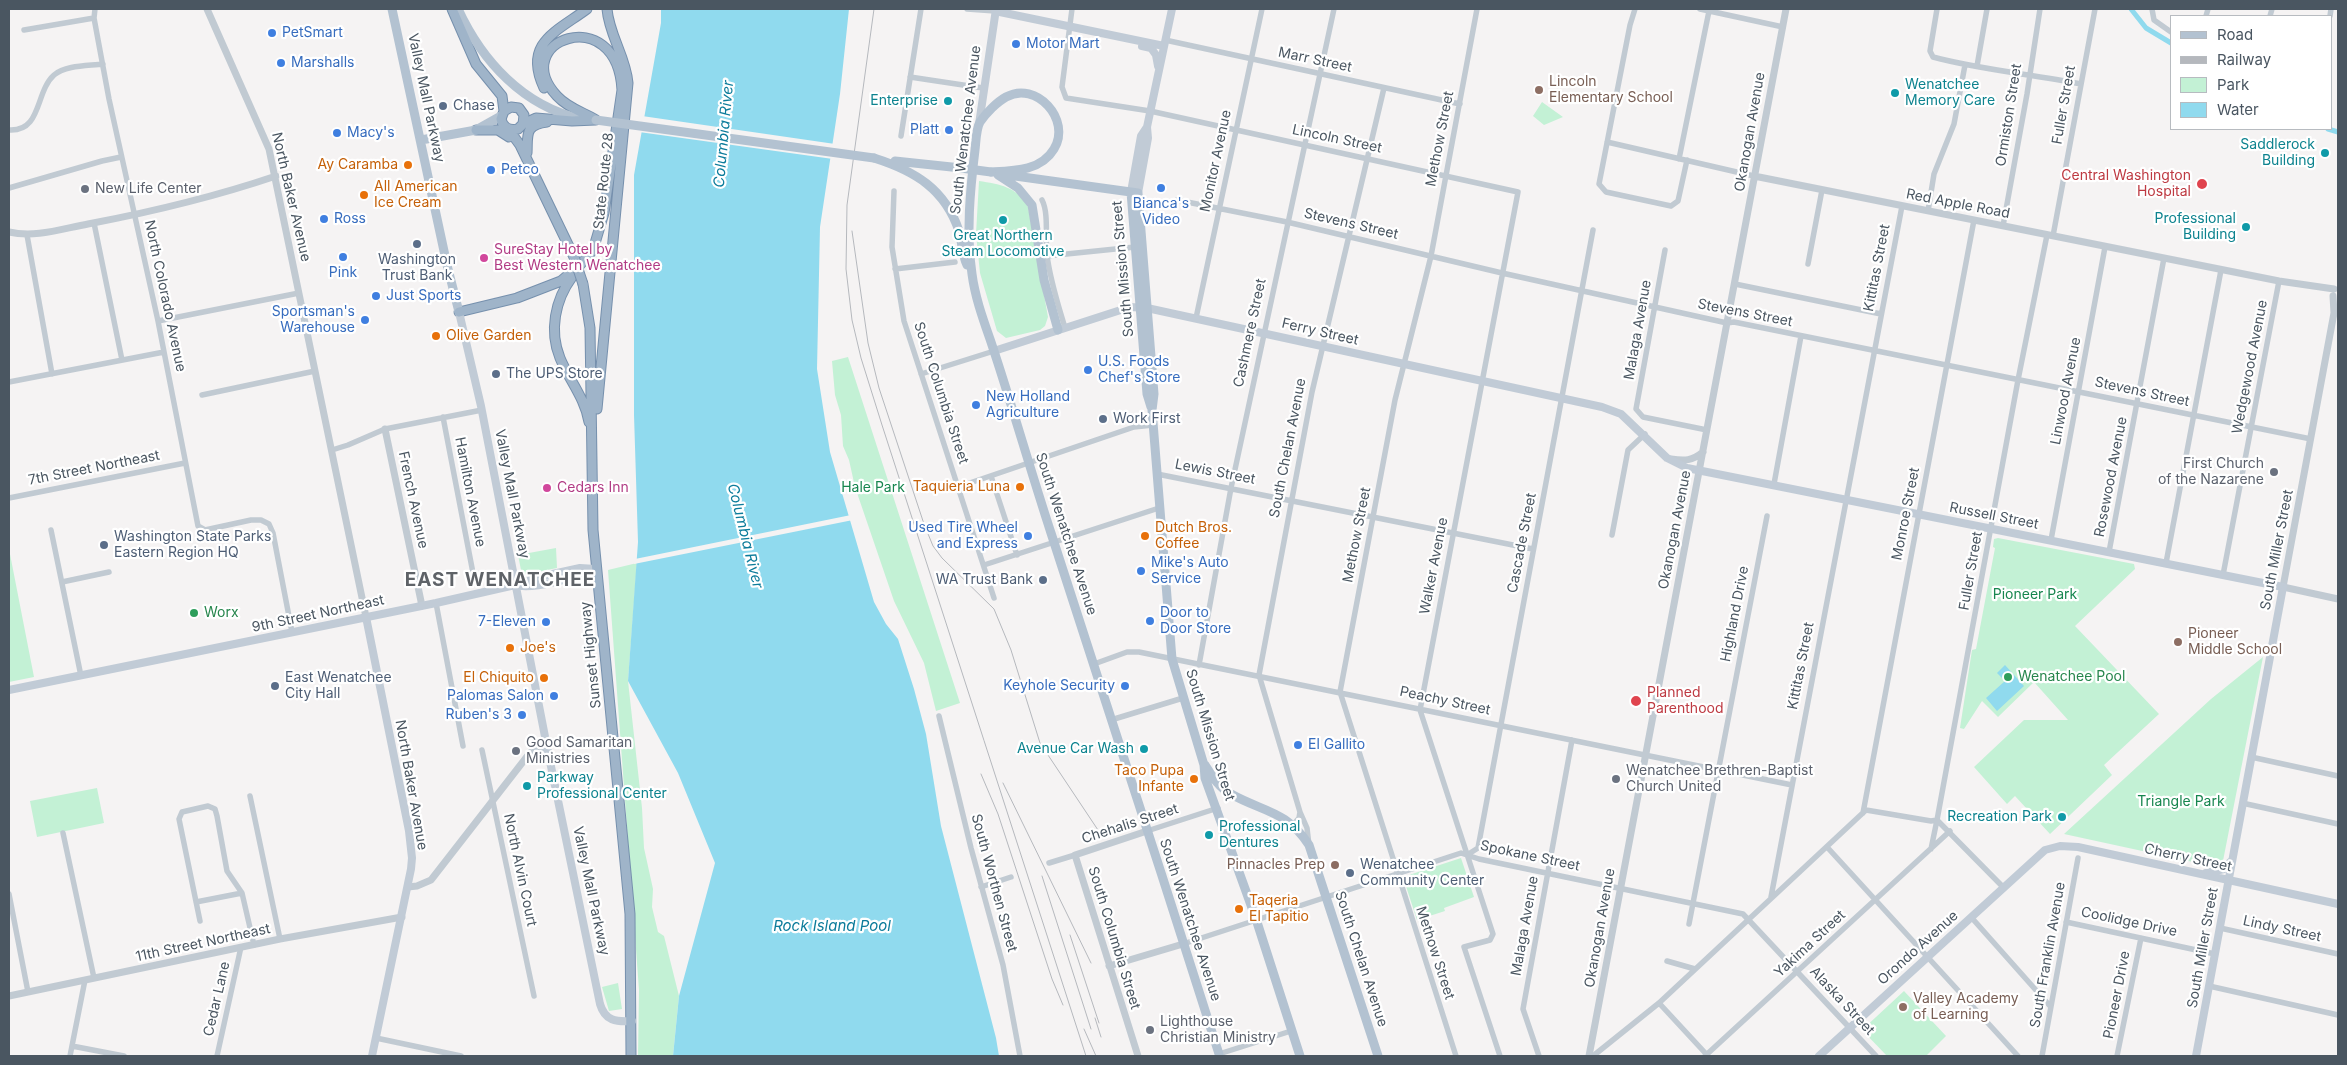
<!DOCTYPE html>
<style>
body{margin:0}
#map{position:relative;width:2347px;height:1065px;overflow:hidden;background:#f5f3f3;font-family:Inter,sans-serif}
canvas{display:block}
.frame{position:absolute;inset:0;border:10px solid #4a5661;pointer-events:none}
.legend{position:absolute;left:2170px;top:15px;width:162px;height:115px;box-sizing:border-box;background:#fff;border:1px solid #b7bbc0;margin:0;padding:6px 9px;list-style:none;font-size:15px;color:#4a5661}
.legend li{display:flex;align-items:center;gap:10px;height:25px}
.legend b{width:25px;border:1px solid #b7bbc0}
</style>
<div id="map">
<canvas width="2347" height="1065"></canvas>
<div class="frame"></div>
<ul class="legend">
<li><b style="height:6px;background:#b3c2d1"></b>Road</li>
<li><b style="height:6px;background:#b5b8bd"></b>Railway</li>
<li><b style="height:14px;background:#c3f1d5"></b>Park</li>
<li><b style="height:14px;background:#90daee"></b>Water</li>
</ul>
</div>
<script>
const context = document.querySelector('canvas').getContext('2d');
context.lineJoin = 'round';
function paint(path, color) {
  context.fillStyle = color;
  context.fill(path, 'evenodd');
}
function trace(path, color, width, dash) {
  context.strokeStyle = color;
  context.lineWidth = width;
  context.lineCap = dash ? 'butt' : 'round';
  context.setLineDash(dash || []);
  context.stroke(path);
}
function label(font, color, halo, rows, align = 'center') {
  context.font = font + ' Inter,sans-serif';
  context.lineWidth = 4.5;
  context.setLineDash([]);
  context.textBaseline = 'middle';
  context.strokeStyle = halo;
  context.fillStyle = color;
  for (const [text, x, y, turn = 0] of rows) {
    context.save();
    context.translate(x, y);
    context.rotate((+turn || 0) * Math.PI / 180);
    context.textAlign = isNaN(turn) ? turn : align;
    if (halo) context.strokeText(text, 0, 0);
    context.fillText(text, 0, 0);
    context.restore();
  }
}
paint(new Path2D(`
 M1542,102L1563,117L1544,125L1533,116Z
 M979,181C999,184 1018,187 1028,207L1048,317L1045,326L1040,330L1006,338L997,331L980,273L976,234Z
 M848,357L960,703L936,711L924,663L894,601L855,487L849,460L843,446L841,415L835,395L832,361Z
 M1998,538L2134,564L2135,569L2075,626L2159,714L2104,765L2112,775L2050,834L2015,796L2007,804L1974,767L2024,720H2068L2034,682L1998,717L1982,701L1964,729L1960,728L1972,650L1976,649L1995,548L1993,547L1994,539Z
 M556,548L557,568L522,575L518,555Z
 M9,549L34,677L9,682Z
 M637,563L628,681L642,808L644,848L653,889L652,907L658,932L664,936L679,996L673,1056H638L639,990L608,570Z
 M2263,657L2222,866L2216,867L2064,834L2211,699Z
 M97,788L104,823L37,837L30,801Z
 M1461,858L1474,897L1444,908L1445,911L1417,920L1403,877Z
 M618,983L622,1009L609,1011L602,987Z
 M1904,991L1946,1036L1926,1056H1887L1862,1030Z`), '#c3f1d5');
paint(new Path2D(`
 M661,9H849L840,94L820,227L817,369L830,452L874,602L886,624L898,639L914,689L926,734L941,826L996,1038L999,1056H673L679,996L715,863L678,773L628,681L638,542L634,415V175L661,23Z
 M2005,665L2024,686L1997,711L1986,698L2005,681L1997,673Z`), '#90daee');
paint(new Path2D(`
 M642,116L835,144L833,159L639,132Z
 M851,515L853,520L634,564L635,559Z`), '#f5f3f3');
trace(new Path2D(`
 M2131,9L2146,28L2171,43
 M2328,129L2338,132`), '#90daee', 5);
const trunk = new Path2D(`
 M452,9L476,64L502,96L504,111L501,119C503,128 509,131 518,129L523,124L536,118L572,121L596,120
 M544,88C523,43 556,32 587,9
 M504,111L511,107L519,108L524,115L523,124
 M476,130H498L509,137
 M509,130L520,145L574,257
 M527,153C528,135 524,125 547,122
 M572,277C555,300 549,331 560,358C569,380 585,398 589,422
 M583,284L590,328L593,530L630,914L631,1056
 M459,312L517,298L561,281L580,265L593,250L604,213L622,90C617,0 506,41 557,96C568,108 583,112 596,120
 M597,409L628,83C626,57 609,35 607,9`);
trace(trunk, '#7690ad', 11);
trace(new Path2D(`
 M95,9L94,18L109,99L158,321L198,526L205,530L251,520H261L269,524L273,533L292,632
 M967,9L995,11
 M1072,9L1062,87L1066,98L1150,111L1518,192L1420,710L1493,934L1490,940L1464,947L1500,1056
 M1635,9L1630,25L1599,184L1606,192L1671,206L1678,201L1687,160
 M1700,9L1783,27
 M1937,9L1930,51L1933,57C1981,70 2032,74 2081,84
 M2152,9L2154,20L2171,32
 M2206,16L2208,9
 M2270,16L2272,9
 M2330,16L2331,9
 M24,30L94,18
 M1165,40L1460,104
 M1977,66L1987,9
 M910,77L983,88
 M9,130C42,132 35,92 54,75C66,65 88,66 103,64
 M901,136L921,9
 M1607,142L1754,176
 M1679,159L1709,11
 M9,188L102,161L121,157
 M894,191L892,247L904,321L994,598
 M1042,200C1049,213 1045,239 1047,255C1050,280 1058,304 1065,328
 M1177,200L1287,222L1502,273L1727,323L1734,322L2311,439
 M1928,211L1934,174L1954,124L1965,65
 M94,223L122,360
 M2003,226L2027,94L2040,9
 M27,235L52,374
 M2053,236L2095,9
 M1665,250L1636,409L1643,417L1707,430
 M1047,256L1135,247
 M1808,264L1822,190
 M895,269L955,262
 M1735,284L1881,314
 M1196,318L1262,9
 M158,321L299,293
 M921,374L994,351
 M9,382L164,352
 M202,395L315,371
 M443,417L473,573
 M332,450L348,445L385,429L482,410
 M1157,474L1533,549
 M991,476L1017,555
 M1774,484L1801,336
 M958,487L1134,427L1153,425
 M9,498L185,463
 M51,530L81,676
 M1612,535L1628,450L1645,434
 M2051,540L2105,247
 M2109,552L2164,258
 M2166,563L2221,270
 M984,565L1159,508
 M2223,575L2279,281
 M62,582L109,572
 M436,603L463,746
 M1094,664L1127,652H1139L1792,785
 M1199,665L1231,488L1334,9
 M939,716L971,848L1003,965L1020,1056
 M1111,720L1183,698
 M482,750L534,996
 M2251,757L2338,776
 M250,796L280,939
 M2242,803L2338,824
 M1300,812L1259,675L1312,392L1384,88
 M1863,813L1974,220
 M1293,825L1299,818L1300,812L1307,828L1309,845
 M1147,831L1218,808
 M63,833L94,978
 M1827,847L2018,1056
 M1467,855L1478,848L1593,230
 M1049,863L1075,855
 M981,887L1011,877
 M2003,887L1937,820L2018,380L2047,235
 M9,894L28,992
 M1771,897L1902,206
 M196,902L242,893
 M1971,917L2050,1006
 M200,921L179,819L182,812L208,806L215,809L217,816L227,871L242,893L254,945
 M2066,922L2215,954
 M1689,924L1767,516
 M2220,928L2338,954
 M1183,944L1461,853L1479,859L1743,914L1876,1056
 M1667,961L1695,969
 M2209,986L2338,1015
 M1659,1003L1708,1056
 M376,1038L461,1056
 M72,1046L124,1056
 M1219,1054L1291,1031
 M70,1056L85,980
 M217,1056L241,947
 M1456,1056L1340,692L1395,400L1431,256L1477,9
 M1539,1056L1523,1009L1572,740
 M1593,1056L1659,1003L1866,810L1931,821L1937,820L1931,849
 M1705,1056L1950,831
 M2042,1056L2078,858
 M2117,1056L2141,938`), '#c1cad2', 5.5);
trace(new Path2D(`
 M207,9L269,149L366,617
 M1754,176L2279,281L2334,289
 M9,232C35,238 61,229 88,224C151,212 214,197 276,176
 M2333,296L2334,313L2283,587L2338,599
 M385,429L422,606
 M1671,459C1685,461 1692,461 1703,452
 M408,887L417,886L431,880L529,754L533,750L547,747
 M1109,966L1183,944
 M9,996L280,939L402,917
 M1138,1056L1075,855L1147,831
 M1589,1056L1786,9`), '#c1cad2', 7);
trace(new Path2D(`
 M995,11L1164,46
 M1142,46L1151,48L1156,55L1158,66
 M979,124L996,9
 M1131,192L1141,136L1147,127
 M1138,193L1148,138L1147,127L1172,9
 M459,312L481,406L547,747L600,1004C605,1021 616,1022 632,1021
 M994,351L1130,307L1147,308L1602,407L1621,414L1667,458L1687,468L2283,587L2196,1056
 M515,585C533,590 576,578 593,570
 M366,617L409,831L412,858L411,869L372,1056
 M9,690L436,603L515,585L539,577L580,568L596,569
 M2206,873L2224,869L2230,862
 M1819,1056L2045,850L2060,846L2078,847L2338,904`), '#c1cbd6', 8);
trace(new Path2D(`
 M392,9L447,265L459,312
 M458,9C482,61 523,106 581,119
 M421,140L476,130L501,116
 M874,158C915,171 945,189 959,231C962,242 962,255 967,265
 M895,161L961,168
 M991,172C1014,171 1041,171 1054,149C1072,120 1036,80 1006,97C997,102 986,113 980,122C976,129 976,142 975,150C970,191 966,233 972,274C975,297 983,319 991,342C1012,405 1030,469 1051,533C1107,707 1164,880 1219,1054
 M998,175L1018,188L1032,205L1044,280L1058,330
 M1008,175L1138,193L1154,394L1152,410L1172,659L1204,765L1205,778L1256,919L1300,1056
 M1131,192L1147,394L1151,407
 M1205,765C1212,776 1219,788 1231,794C1263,812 1286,810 1309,845L1378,1056`), '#b3c2d1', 9);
trace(trunk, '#9fb4c9', 9);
trace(new Path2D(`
 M874,9L847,205L846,269L852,320L861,358L882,425L1086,1056
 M852,231L868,343L879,388L924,524L933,546L942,558L994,609L1011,650L1040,743L1102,836
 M981,774L998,814L1052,979L1063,1005
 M1003,783L1091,963
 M1042,876L1091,1029
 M1070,935L1099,1023
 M1095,1018L1101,1037
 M1084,1029L1096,1056`), '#b5b8bd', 1);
const trunkBridge = new Path2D(`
 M574,257L583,284`);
trace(trunkBridge, '#7690ad', 11, []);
trace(new Path2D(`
 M596,120L874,158
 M961,168L991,172`), '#b3c2d1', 9);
trace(trunkBridge, '#9fb4c9', 9);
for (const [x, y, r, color] of [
 [272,33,5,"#3f7fe0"],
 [1016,44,5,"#3f7fe0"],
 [281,63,5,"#3f7fe0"],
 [1539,90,5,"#8d6e63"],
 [1895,93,5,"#0f9aa8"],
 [948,101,5,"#0f9aa8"],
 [443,106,5,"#5c6f8a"],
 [949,130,5,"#3f7fe0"],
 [337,133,5,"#3f7fe0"],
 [2325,153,5,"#0f9aa8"],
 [408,165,5,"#e8710a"],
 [491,170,5,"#3f7fe0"],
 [2202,184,6,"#e0444e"],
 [1161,188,5,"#3f7fe0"],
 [85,189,5,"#6b7280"],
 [364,195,5,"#e8710a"],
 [324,219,5,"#3f7fe0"],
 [1003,220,5,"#0f9aa8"],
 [2246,227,5,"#0f9aa8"],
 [417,244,5,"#5c6f8a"],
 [343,257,5,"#3f7fe0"],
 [484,258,5,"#d1479c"],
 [376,296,5,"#3f7fe0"],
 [365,320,5,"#3f7fe0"],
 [436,336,5,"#e8710a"],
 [1088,370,5,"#3f7fe0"],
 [496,374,5,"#5c6f8a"],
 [976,405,5,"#3f7fe0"],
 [1103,419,5,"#5c6f8a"],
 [2274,472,5,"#6b7280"],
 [1020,487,5,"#e8710a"],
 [547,488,5,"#d1479c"],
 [1028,536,5,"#3f7fe0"],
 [1145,536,5,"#e8710a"],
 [104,545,5,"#5c6f8a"],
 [1141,571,5,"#3f7fe0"],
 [1043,580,5,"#5c6f8a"],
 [194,613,5,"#2e9e5b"],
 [1150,621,5,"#3f7fe0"],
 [546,622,5,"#3f7fe0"],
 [2178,642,5,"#8d6e63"],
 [510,648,5,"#e8710a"],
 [2008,677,5,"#2e9e5b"],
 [544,678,5,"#e8710a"],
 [275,686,5,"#5c6f8a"],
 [1125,686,5,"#3f7fe0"],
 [554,696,5,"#3f7fe0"],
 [1636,701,6,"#e0444e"],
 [522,715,5,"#3f7fe0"],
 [1298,745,5,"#3f7fe0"],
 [1144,749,5,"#0f9aa8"],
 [516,751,5,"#6b7280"],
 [1194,779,5,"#e8710a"],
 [1616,779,5,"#6b7280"],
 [527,786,5,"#0f9aa8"],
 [2062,817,5,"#0f9aa8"],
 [1209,835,5,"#0f9aa8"],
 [1335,865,5,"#8d6e63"],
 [1350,873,5,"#5c6f8a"],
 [1239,909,5,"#e8710a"],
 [1903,1007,5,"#8d6e63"],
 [1150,1030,5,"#6b7280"]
]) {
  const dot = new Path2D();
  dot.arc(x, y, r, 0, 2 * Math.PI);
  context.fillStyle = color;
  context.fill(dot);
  trace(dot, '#fff', 2);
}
label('14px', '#366cbe', '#fff', [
 ["PetSmart",282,33],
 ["Motor Mart",1026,44],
 ["Marshalls",291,63],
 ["Platt",939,130,"right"],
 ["Macy's",347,133],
 ["Petco",501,170],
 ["Bianca's",1161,204,"center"],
 ["Video",1161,220,"center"],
 ["Ross",334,219],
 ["Pink",343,273,"center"],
 ["Just Sports",386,296],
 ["Sportsman's",355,312,"right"],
 ["Warehouse",355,328,"right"],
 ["U.S. Foods",1098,362],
 ["Chef's Store",1098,378],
 ["New Holland",986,397],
 ["Agriculture",986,413],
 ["Used Tire Wheel",1018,528,"right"],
 ["and Express",1018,544,"right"],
 ["Mike's Auto",1151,563],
 ["Service",1151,579],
 ["Door to",1160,613],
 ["Door Store",1160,629],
 ["7-Eleven",536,622,"right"],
 ["Keyhole Security",1115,686,"right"],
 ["Palomas Salon",544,696,"right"],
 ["Ruben's 3",512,715,"right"],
 ["El Gallito",1308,745]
], 'left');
label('14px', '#4a5661', '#fff', [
 ["Marr Street",1315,60,12],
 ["Valley Mall Parkway",426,98,78],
 ["Fuller Street",2064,105,-80],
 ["Ormiston Street",2009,115,-81],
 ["South Wenatchee Avenue",966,130,-83],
 ["Okanogan Avenue",1750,132,-80],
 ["Lincoln Street",1337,139,12],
 ["Methow Street",1440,139,-79],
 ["Monitor Avenue",1216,161,-78],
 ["State Route 28",604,181,-84],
 ["North Baker Avenue",291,197,77],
 ["Red Apple Road",1958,204,11],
 ["Stevens Street",1351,224,13],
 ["Kittitas Street",1877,268,-79],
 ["South Mission Street",1123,269,-95],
 ["North Colorado Avenue",165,296,78],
 ["Stevens Street",1745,313,11],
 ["Malaga Avenue",1638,330,-80],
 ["Ferry Street",1320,332,13],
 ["Cashmere Street",1250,333,-78],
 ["Wedgewood Avenue",2250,367,-79],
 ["Linwood Avenue",2066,391,-79],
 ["Stevens Street",2142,392,12],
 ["South Columbia Street",941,393,72],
 ["South Chelan Avenue",1288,448,-79],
 ["7th Street Northeast",94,468,-11],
 ["Lewis Street",1215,472,11],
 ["Rosewood Avenue",2111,477,-79],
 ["Hamilton Avenue",470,492,79],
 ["Valley Mall Parkway",512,494,79],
 ["French Avenue",413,500,78],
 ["Monroe Street",1906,514,-79],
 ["Russell Street",1994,516,11],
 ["Okanogan Avenue",1675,530,-79],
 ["South Wenatchee Avenue",1066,534,72],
 ["Methow Street",1357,535,-79],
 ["Cascade Street",1522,543,-79],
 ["South Miller Street",2277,550,-79],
 ["Walker Avenue",1434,566,-79],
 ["Fuller Street",1971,571,-80],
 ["9th Street Northeast",318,614,-12],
 ["Highland Drive",1735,614,-79],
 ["Sunset Highway",591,655,-96],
 ["Kittitas Street",1801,666,-79],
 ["Peachy Street",1445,701,12],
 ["South Mission Street",1210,735,73],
 ["North Baker Avenue",411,785,80],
 ["Chehalis Street",1130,824,-18],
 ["Spokane Street",1530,856,12],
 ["Cherry Street",2188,858,12],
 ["North Alvin Court",520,870,78],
 ["South Worthen Street",994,883,75],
 ["Valley Mall Parkway",591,891,78],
 ["South Wenatchee Avenue",1190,920,72],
 ["Coolidge Drive",2129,922,12],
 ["Malaga Avenue",1525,926,-80],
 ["Okanogan Avenue",1600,928,-80],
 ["Lindy Street",2282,929,12],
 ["South Columbia Street",1114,938,73],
 ["11th Street Northeast",203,943,-12],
 ["Yakima Street",1810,944,-43],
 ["Orondo Avenue",1918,948,-42],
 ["South Miller Street",2203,948,-80],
 ["Methow Street",1435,953,72],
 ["South Franklin Avenue",2048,955,-80],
 ["South Chelan Avenue",1361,959,72],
 ["Pioneer Drive",2117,995,-79],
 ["Cedar Lane",217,999,-77],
 ["Alaska Street",1842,1001,47]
]);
label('14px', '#785e54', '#fff', [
 ["Lincoln",1549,82],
 ["Elementary School",1549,98],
 ["Pioneer",2188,634],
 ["Middle School",2188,650],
 ["Pinnacles Prep",1325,865,"right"],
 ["Valley Academy",1913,999],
 ["of Learning",1913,1015]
], 'left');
label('14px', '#0d838f', '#fff', [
 ["Wenatchee",1905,85,"left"],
 ["Memory Care",1905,101,"left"],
 ["Enterprise",938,101],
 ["Saddlerock",2315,145],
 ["Building",2315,161],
 ["Professional",2236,219],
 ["Building",2236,235],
 ["Great Northern",1003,236,"center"],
 ["Steam Locomotive",1003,252,"center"],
 ["Avenue Car Wash",1134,749],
 ["Parkway",537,778,"left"],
 ["Professional Center",537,794,"left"],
 ["Recreation Park",2052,817],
 ["Professional",1219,827,"left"],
 ["Dentures",1219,843,"left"]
], 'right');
label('14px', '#4e5e75', '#fff', [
 ["Chase",453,106],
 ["Washington",417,260,"center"],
 ["Trust Bank",417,276,"center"],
 ["The UPS Store",506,374],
 ["Work First",1113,419],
 ["Washington State Parks",114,537],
 ["Eastern Region HQ",114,553],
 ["WA Trust Bank",1033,580,"right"],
 ["East Wenatchee",285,678],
 ["City Hall",285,694],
 ["Wenatchee",1360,865],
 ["Community Center",1360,881]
], 'left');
label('14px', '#c56008', '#fff', [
 ["Ay Caramba",398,165,"right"],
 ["All American",374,187],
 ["Ice Cream",374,203],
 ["Olive Garden",446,336],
 ["Taquieria Luna",1010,487,"right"],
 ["Dutch Bros.",1155,528],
 ["Coffee",1155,544],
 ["Joe's",520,648],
 ["El Chiquito",534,678,"right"],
 ["Taco Pupa",1184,771,"right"],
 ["Infante",1184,787,"right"],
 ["Taqeria",1249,901],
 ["El Tapitio",1249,917]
], 'left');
label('14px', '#be3a42', '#fff', [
 ["Central Washington",2191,176],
 ["Hospital",2191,192],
 ["Planned",1647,693,"left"],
 ["Parenthood",1647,709,"left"]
], 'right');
label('14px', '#5b616d', '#fff', [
 ["New Life Center",95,189],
 ["First Church",2264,464,"right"],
 ["of the Nazarene",2264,480,"right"],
 ["Good Samaritan",526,743],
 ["Ministries",526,759],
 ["Wenatchee Brethren-Baptist",1626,771],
 ["Church United",1626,787],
 ["Lighthouse",1160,1022],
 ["Christian Ministry",1160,1038]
], 'left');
label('14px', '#b23c85', '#fff', [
 ["SureStay Hotel by",494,250],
 ["Best Western Wenatchee",494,266],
 ["Cedars Inn",557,488]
], 'left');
label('14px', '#17864f', '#fff', [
 ["Hale Park",873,488],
 ["Pioneer Park",2035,595],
 ["Triangle Park",2181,802]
]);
label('14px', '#27864d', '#fff', [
 ["Worx",204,613],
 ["Wenatchee Pool",2018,677]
], 'left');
label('italic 15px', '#0c7c9b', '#fff', [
 ["Columbia River",724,134,-85],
 ["Columbia River",745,536,76],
 ["Rock Island Pool",832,926]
]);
context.letterSpacing = '1px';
label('bold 19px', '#5f6368', '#fff', [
 ["EAST WENATCHEE",500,580]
]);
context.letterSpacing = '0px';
</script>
